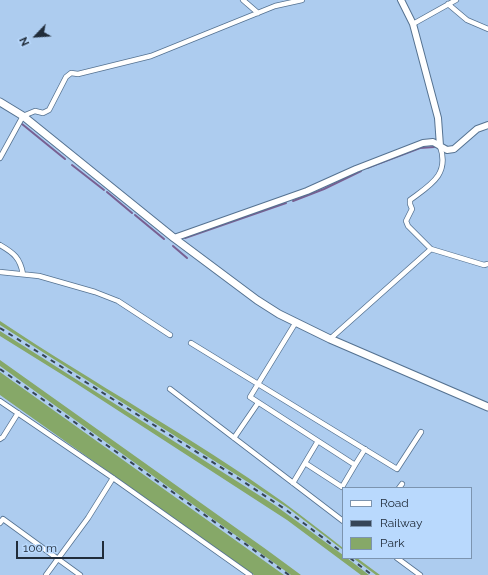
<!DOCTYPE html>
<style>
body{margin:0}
#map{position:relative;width:488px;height:575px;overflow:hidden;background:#adccef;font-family:Raleway,sans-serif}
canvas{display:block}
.legend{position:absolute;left:342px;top:487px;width:130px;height:72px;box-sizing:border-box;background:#b9d9fd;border:1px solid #7c94af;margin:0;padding:5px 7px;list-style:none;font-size:12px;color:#202c3a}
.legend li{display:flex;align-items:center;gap:8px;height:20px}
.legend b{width:20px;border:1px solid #7c94af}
.north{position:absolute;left:16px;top:16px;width:40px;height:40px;-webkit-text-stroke:3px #b9d9fd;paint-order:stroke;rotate:245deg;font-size:11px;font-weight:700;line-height:16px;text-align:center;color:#202c3a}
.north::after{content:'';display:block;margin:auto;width:14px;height:18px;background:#202c3a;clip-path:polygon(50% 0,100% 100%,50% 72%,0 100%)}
.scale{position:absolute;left:16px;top:541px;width:88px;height:18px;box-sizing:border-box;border:2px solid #202c3a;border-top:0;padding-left:5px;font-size:12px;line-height:14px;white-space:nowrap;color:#202c3a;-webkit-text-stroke:3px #b9d9fd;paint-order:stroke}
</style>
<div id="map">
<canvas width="488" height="575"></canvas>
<ul class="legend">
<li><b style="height:5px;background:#fff"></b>Road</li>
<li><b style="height:5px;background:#364557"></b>Railway</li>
<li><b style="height:11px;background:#86a868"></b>Park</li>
</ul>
<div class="north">N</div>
<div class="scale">100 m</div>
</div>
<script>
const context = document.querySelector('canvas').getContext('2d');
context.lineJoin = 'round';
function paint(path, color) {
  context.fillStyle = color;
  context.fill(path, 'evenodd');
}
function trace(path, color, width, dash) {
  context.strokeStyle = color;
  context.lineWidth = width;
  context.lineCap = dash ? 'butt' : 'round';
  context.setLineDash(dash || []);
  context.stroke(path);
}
paint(new Path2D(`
 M0,321C93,383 192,437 283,502C303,517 323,532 343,548V550L288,508L254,486L0,325Z
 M0,331L276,506L343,555V558H347L369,575H361L287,520L74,382L0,336Z
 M0,360L267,550L301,575H291L0,366Z
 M0,372L284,575H254L0,395Z
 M353,558H357L380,575H376Z`), '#86a868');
trace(new Path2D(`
 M22,124L65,159
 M72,165L104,190
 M367,168L420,148L434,147
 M107,192L132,213
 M293,201L324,189L361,171
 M135,215L164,239
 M185,238L286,203
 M173,246L187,258`), '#786092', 2);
const minor = new Path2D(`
 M243,0L258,13
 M448,4L467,20L488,29
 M413,24L456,0
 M440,146C450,175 430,185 410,200V204L412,209L406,221L408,226L431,249L484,265L488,264
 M0,158L23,116L35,111L43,113L49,110L66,77L71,73L78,74L151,56L275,6L302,0
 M0,245C14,253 20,258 23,274
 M0,272L39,276L95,292L118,301L170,335
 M296,322L250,397L355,465L365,449
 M330,339L431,249
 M191,343L397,469L421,432
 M170,389L343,521
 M0,401L113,478L250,575
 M234,438L258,403
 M0,439L3,437L18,413
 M305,463L342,487L355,465
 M293,483L318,441
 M399,488L402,484
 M0,523L3,519L80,575
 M397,558L420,575
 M46,575L88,518L113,478`);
const tertiary = new Path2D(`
 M401,0L413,24L438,118L440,146
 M174,238L307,191L356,169L423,143L433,142L447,150L454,149L477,129L488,125`);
const secondary = new Path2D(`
 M0,102L23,116L174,238L257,300L279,314L330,339L488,407`);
trace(minor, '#557291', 6);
trace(tertiary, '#557291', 8);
trace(secondary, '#557291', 9);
trace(minor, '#fff', 4.5);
trace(tertiary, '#fff', 6);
trace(secondary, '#fff', 7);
trace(new Path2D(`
 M0,328L241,480L285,509L343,553
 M0,369L289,575
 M350,558L372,575`), '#364557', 2, [5, 5]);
</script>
